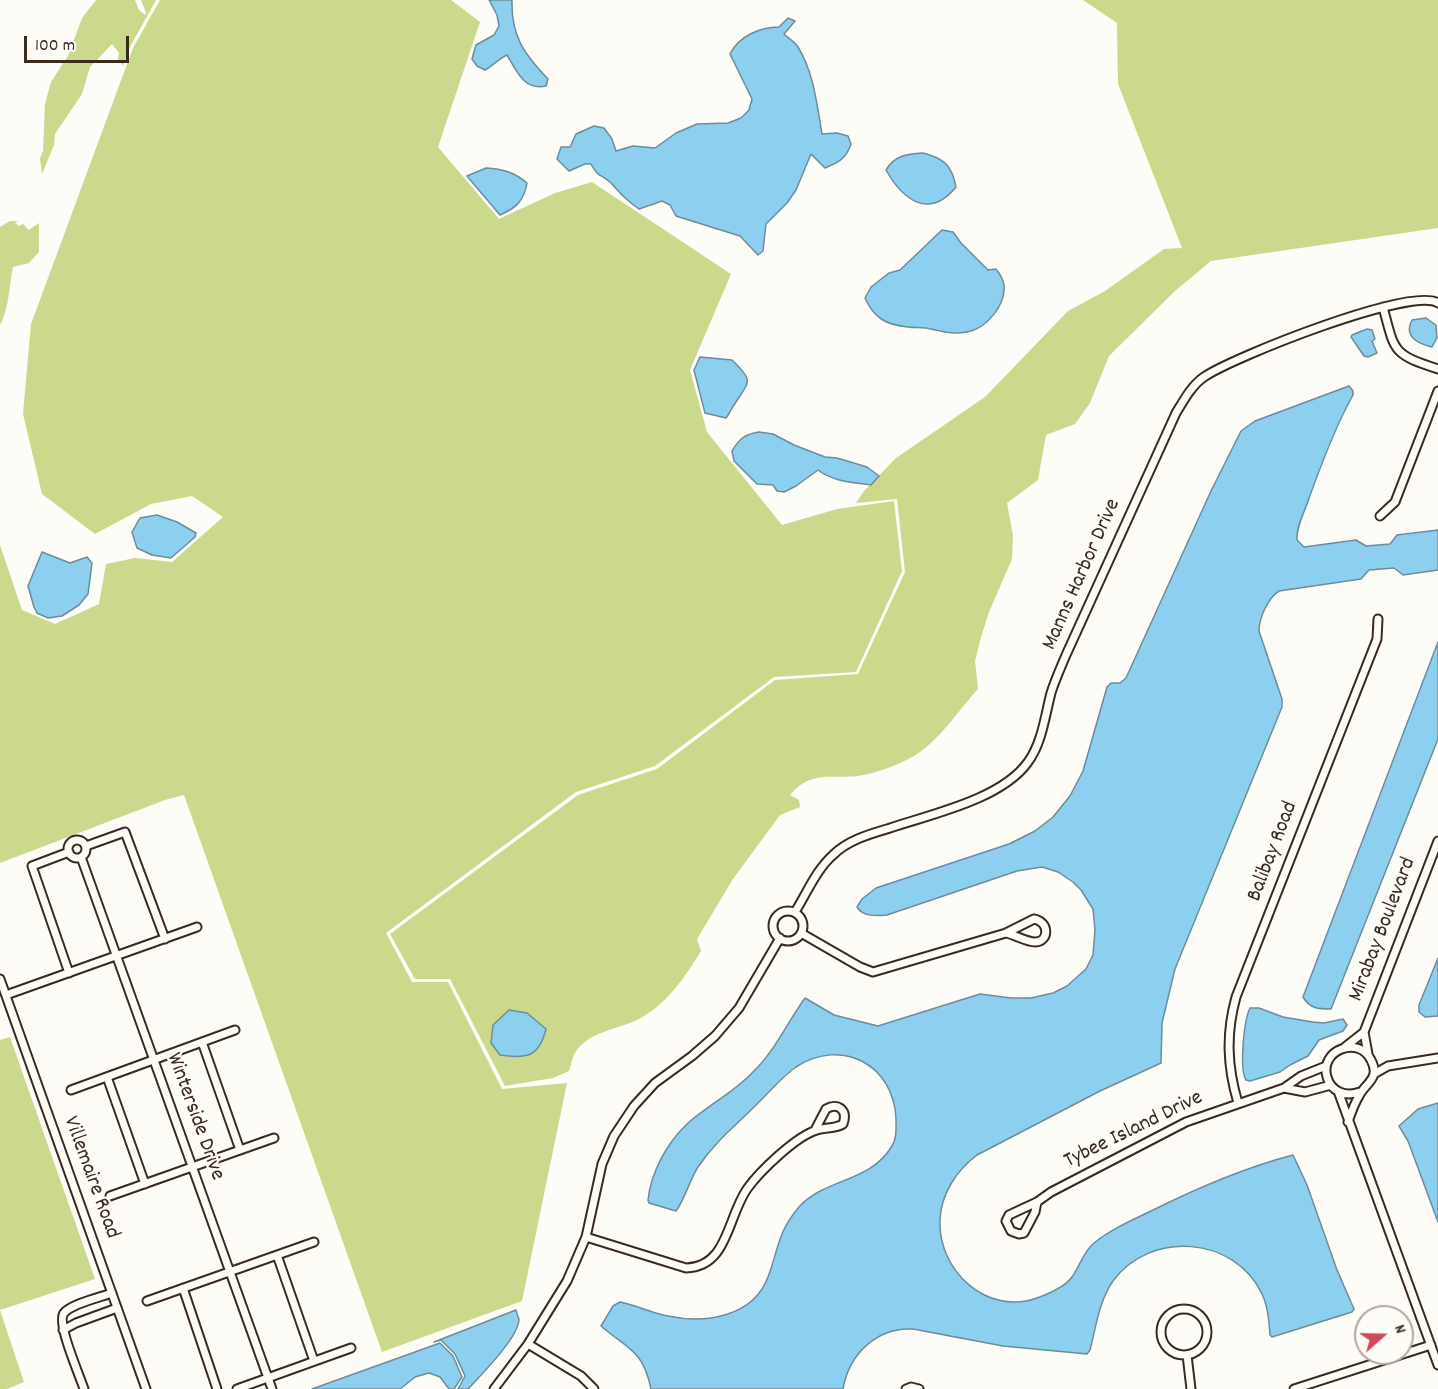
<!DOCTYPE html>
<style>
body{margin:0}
#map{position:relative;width:1438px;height:1389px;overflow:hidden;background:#fdfcf7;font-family:Dekko,sans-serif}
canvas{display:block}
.north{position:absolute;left:1354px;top:1305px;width:60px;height:60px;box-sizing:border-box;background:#fdfcf7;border:2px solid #afa8a0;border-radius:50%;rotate:70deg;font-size:16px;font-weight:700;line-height:24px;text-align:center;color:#3b2a1e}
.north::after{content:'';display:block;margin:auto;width:21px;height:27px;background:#d1495b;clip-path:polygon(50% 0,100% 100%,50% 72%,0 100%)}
.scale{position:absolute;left:24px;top:36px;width:105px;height:27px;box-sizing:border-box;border:3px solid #3b2a1e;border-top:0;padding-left:8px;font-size:18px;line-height:21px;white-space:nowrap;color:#3b2a1e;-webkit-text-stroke:4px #fdfcf7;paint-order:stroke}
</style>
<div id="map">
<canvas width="1438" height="1389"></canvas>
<div class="north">N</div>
<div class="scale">100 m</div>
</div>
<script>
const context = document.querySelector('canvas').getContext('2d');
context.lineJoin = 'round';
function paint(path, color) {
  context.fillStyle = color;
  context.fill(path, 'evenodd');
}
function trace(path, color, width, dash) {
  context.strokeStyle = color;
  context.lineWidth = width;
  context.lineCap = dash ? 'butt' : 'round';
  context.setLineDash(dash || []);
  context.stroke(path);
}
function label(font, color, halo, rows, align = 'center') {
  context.font = font + ' Dekko,sans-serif';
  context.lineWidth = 4.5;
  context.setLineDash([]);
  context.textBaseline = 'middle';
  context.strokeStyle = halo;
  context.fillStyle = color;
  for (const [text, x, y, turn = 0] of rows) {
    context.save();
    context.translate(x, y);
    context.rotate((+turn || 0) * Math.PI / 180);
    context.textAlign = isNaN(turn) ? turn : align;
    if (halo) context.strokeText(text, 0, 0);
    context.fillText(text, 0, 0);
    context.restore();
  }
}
paint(new Path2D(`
 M96,0H135L139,10L145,15L146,13L141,0H156L130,47L123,66L118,59L119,53L112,44L90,67L82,94L55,134L54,145L42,174L40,158L43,151L45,104L51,82L68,56L82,18Z
 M160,0H451L480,22L438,147L499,219L555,193L592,182L731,274L690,370L707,432L782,525L837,509L894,501L902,571L856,672L774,677L655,766L576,792L386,933L412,982H448L502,1089L567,1083L522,1301L382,1352L184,795L165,800L0,863V545L22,610L55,624L99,604L106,564L135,558L172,562L223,517L192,496L151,504L95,534L42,494L23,414L31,324L133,48Z
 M1083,0H1438V228L1211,261L1175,291L1109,356L1090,403L1075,424L1046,435L1038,480L1007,503L1013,536L1012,559L989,612L981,637L975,661L978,689C957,712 941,739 914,756C899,765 876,773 858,776C829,779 811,770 790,795L799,800L800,807L780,815L733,879L697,939L701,951C685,977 667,1004 639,1019C618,1030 588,1031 575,1053C572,1058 571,1066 569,1071L553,1078L505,1086L450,979H415L390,934L578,795L657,769L775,680L858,674L905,572L897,499L856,503L864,491L896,458L985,397L1068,311L1105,291L1164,249L1182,248L1118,84L1117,23Z
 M10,221H18L15,223L19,226L23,224L29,230L39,223V252L29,263L13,267C9,286 9,309 0,325V227Z
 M10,1037L95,1279L0,1310V1040Z
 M0,1310L24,1382L7,1389H0Z`), '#cad98c');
const water = new Path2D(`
 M489,0H512C511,36 524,54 548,79L546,86C524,91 516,70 507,55C498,59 494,65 485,70L477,66L472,59L476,45L494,35L499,26L497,15Z
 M788,18L795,21L784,34C788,38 795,42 798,47C814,73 817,105 822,134L837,133L848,136L851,144C846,159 839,162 825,168L811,154L796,190L787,203L766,224L763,251L758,255L740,236L676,216L670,205L662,201L639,209C626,200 622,195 611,183C602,174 598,178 591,164H585L569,171L557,159L561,147H570L576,134L594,126L604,128L612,139L616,151L633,146L655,148L676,133L697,124L728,123L741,118L749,110L752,99L730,54C739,36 760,27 779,27Z
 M923,153C943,158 952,165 956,187C929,220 903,200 886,170C895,155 907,154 923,153Z
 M486,168C503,169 514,172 527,183C524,201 516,208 500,215L467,176Z
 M942,230L953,232L961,243L988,270L996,269C1000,274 1003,279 1004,285C1006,305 986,329 967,332C952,335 941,331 926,328C920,327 914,328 908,327C886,325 874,318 865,298L871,287L889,273L900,270Z
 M1426,318L1436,325L1437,338L1432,347C1419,344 1403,337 1412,320Z
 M1367,329L1372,330L1375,339L1372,341L1377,353L1368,357L1364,356L1351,337L1352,335Z
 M700,357L732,360C755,382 749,381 734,405C731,409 730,413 726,418L705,413L694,370Z
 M1349,386L1353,391V395C1334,429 1320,467 1307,504C1303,515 1296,528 1297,540L1304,547L1356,540L1366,546L1390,544L1397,535L1438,530V570L1403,575L1394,568L1369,570L1361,579L1279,591C1268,598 1259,618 1259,631L1282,699V707L1175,969L1162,1023L1161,1063L1100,1091L977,1155C956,1171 941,1194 940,1220C938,1271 987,1316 1037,1298C1048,1294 1065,1287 1072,1277C1080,1266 1083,1252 1094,1243C1110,1230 1130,1221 1149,1212C1195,1189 1243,1168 1293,1155L1307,1185L1337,1270L1354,1309L1352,1312L1272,1337L1270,1335C1269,1321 1268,1307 1262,1294C1235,1236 1150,1230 1113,1281C1099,1301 1096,1327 1090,1350L1087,1354L1003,1346L913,1329C877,1327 849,1354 843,1389H651C643,1349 627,1349 601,1326L613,1306L620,1302C636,1305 651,1313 668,1316C705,1324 753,1317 768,1277C779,1248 777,1233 799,1207C825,1178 870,1183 892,1146C897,1138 896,1128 896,1119C894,1065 842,1037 796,1067C782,1077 772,1089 760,1101C737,1125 718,1138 698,1167C689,1181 685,1199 676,1211L649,1203L648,1200C651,1172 667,1143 687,1124C708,1105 733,1093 752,1073C775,1051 787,1023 805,998L834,1015L878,1026L980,994L1011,998H1031L1053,993L1067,986L1086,969L1093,955L1095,930L1093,909L1081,890L1073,882L1058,872L1042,867L1017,871L887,915C876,916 863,917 857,907L862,899L876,888L1009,844L1035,831L1053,817L1070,796L1083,771L1107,687L1111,683H1120L1126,678L1211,491L1241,431L1255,421Z
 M759,432L773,434L794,445L825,457L837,458L867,467L879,476L871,485C852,482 834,482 818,470L796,486L784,492L777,491L773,485L757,484L734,461L732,451C739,439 745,434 759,432Z
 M157,515L177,522L196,533L195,537L171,558L152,555L137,548L132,532L140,518Z
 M42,552L70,563L87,557L92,563L88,594L79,605L62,616L48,618L37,613L34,607L28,586Z
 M1438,642V739L1331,1009C1319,1009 1310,1009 1303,997Z
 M1438,958V1016L1425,1017L1419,1012V1005Z
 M1250,1008H1259L1283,1017L1313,1022L1324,1023L1343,1019L1347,1025L1343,1031L1319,1040L1308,1056L1290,1065L1280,1072L1250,1081L1246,1080C1239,1069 1244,1020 1250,1008Z
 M509,1010L527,1013L546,1029C539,1057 527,1059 500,1055L491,1043L493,1025Z
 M1438,1103V1222L1408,1141L1399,1126L1418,1109Z
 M516,1310C516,1311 518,1317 519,1319C519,1337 481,1375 468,1389H458L465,1376L455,1354L441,1340L434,1342Z
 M440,1343L453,1356L462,1377L454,1389H449L440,1377L429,1373L415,1377L400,1389H312Z`);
paint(water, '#8dcfef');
trace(water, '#6c8d9b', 1.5);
const minor = new Path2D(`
 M1383,307C1395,352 1392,354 1438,369
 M1380,516L1395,502L1438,391
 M68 849a9 9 0 1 1 18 0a9 9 0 1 1-18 0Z
 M86,846L125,832L165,939
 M69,852L32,866L69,973
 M81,857L272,1389
 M773 926a15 15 0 1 1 30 0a15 15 0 1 1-30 0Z
 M795,912C807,893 816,870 833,855C848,840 870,834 890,828C932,814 1002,799 1028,762C1042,743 1045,716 1051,693C1055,680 1061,667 1066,655L1176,413C1184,400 1192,385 1204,377C1233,357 1412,286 1438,303
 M801,933L860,967L873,972L1006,933L1034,919C1050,922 1049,942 1035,942C1027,942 1015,935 1006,933
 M0,979L146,1389
 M6,995L197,927
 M202,1042L240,1150
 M1345,1047L1364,1032
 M1368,1054L1364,1032L1438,841
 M1374,1074L1388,1066L1438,1058
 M107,1077L145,1184
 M1284,1088L1305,1092L1331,1085
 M71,1090L235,1030
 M1338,1091L1438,1365
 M1238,1103C1227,1066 1226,1033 1236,997L1377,639L1378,619
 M1348,1122C1351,1113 1354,1104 1359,1096C1365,1083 1381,1079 1371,1060C1359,1035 1319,1050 1327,1077C1331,1092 1346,1097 1360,1092
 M110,1196L274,1138
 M1037,1202L1035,1212L1024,1233L1019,1234L1011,1231L1006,1221L1009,1215L1037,1202L1051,1192L1186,1122L1284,1088L1301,1076L1326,1066
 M586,1237L686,1268C728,1267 727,1218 747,1189C759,1172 796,1136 817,1130C826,1127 835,1129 843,1124C848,1110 838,1102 826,1109L815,1130
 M277,1255L314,1361
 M183,1288L217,1389
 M147,1301L314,1242
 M1161 1332a23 23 0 1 1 46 0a23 23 0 1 1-46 0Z
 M63,1330L76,1323L117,1308
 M528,1344L581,1376L594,1389
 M1187,1355L1191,1389
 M84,1389C80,1376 56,1323 64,1313C71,1304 101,1297 112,1293
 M237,1389L351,1348
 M494,1389L528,1344L567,1281L586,1237L602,1164L614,1136L634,1106L655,1083L692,1056L715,1036L739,1008L780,938
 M906,1389L911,1387L919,1389
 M1294,1389L1431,1345`);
trace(minor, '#3b2a1e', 11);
trace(minor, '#fdfcf7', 7);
label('22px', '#3b2a1e', '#fdfcf7', [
 ["Manns Harbor Drive",1083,575,-66],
 ["Balibay Road",1274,852,-69],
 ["Mirabay Boulevard",1384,930,-69],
 ["Winterside Drive",194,1117,70],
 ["Tybee Island Drive",1134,1131,-26],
 ["Villemaire Road",90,1178,70]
]);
</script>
